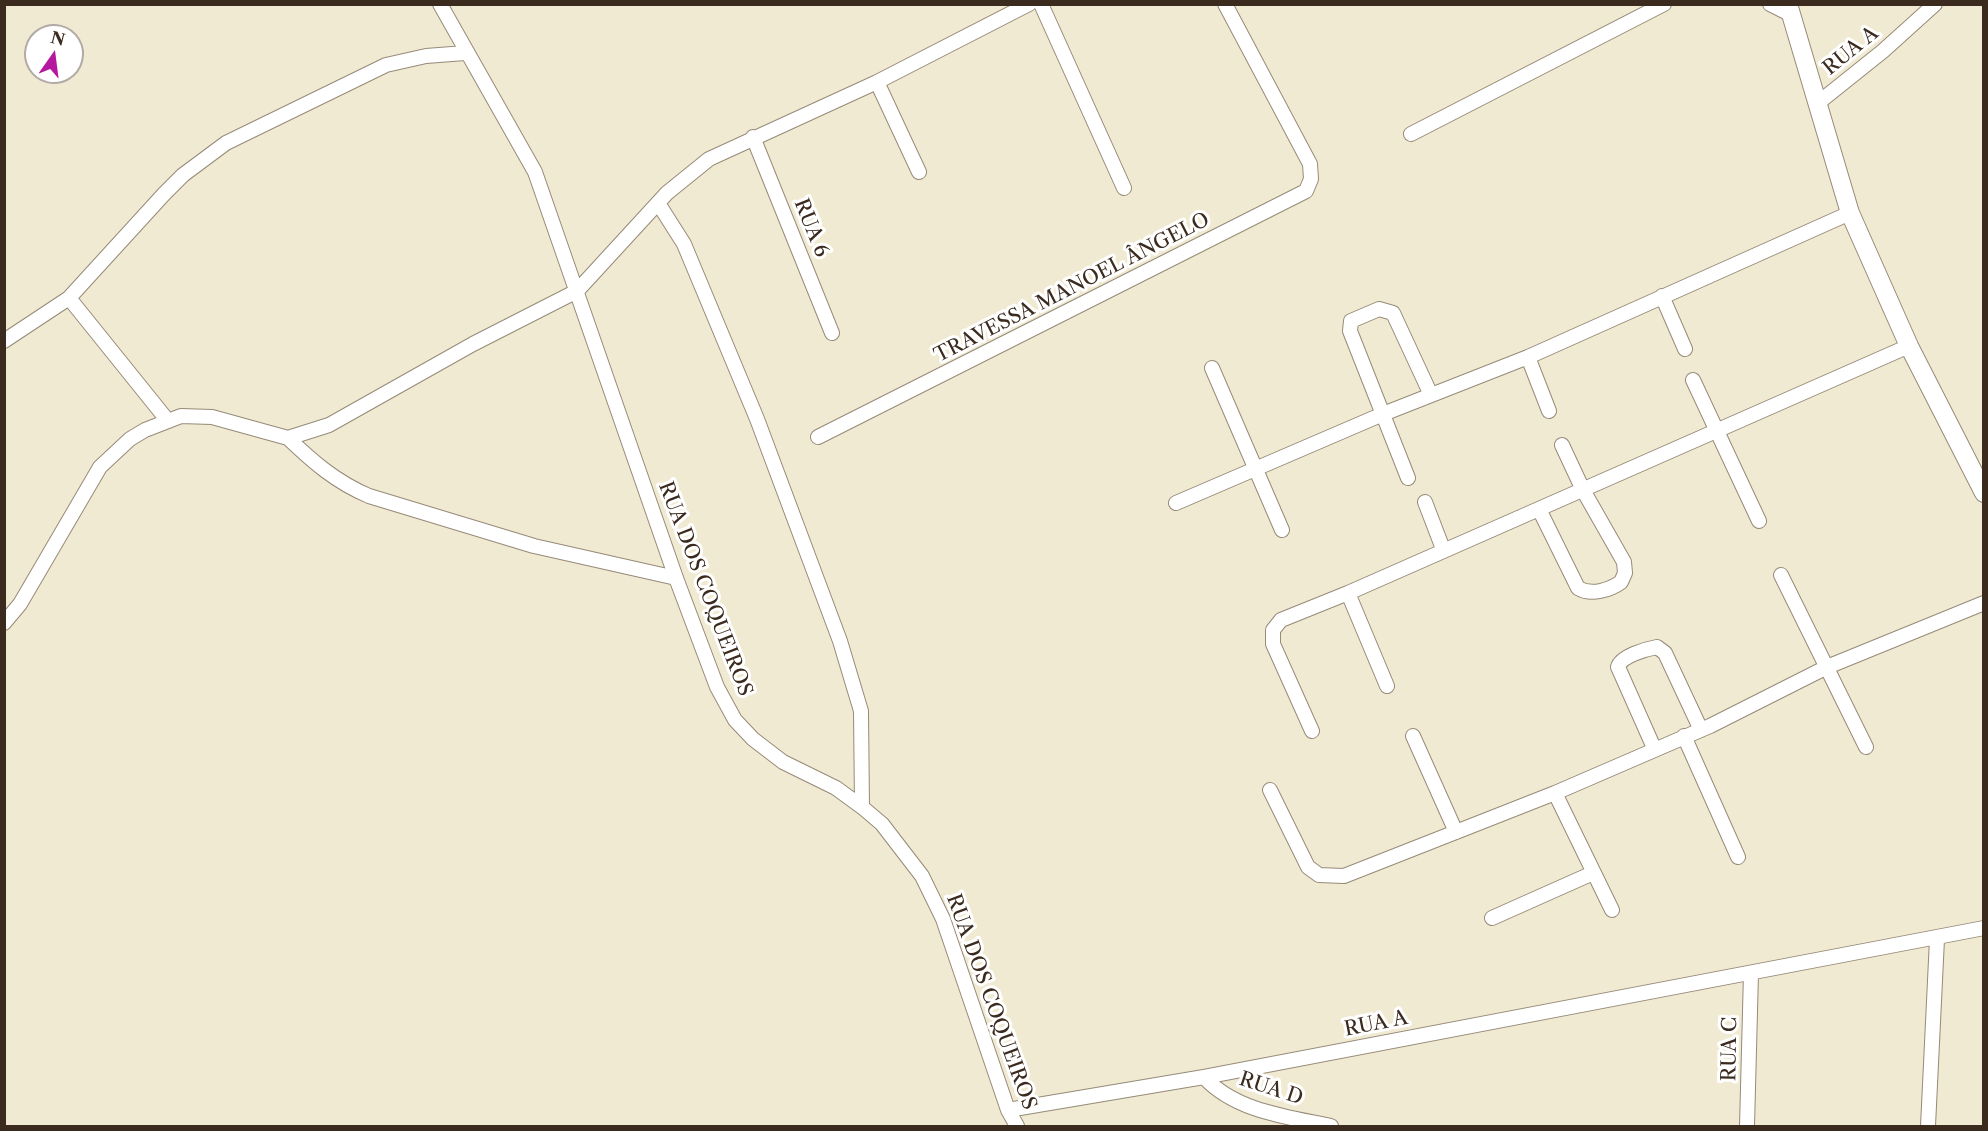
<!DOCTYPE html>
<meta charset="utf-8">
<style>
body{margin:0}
#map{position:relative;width:1988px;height:1131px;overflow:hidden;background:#f1ead2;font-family:"Libre Caslon Text",serif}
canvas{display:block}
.frame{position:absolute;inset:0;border:6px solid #3b2a1e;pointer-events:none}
.north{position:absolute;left:24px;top:24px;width:60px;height:60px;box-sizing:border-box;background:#fff;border:2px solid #b1aaa5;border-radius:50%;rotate:14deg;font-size:16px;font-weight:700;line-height:24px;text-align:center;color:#3b2a1e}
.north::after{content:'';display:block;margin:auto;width:21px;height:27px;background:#b5179e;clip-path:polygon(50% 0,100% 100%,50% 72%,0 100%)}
</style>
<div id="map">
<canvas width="1988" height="1131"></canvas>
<div class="frame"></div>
<div class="north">N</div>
</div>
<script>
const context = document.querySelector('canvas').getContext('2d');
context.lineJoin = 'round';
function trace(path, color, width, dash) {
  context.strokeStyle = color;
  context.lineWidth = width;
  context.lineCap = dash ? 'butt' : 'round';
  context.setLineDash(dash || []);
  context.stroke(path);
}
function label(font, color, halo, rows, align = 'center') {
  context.font = font + ' "Libre Caslon Text",serif';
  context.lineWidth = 6;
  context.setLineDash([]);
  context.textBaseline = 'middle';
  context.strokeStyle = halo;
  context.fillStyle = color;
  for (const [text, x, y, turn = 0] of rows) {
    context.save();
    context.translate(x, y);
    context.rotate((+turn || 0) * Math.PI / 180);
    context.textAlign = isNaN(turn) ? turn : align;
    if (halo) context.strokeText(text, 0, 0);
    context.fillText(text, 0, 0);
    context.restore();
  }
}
const minor = new Path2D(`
 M440,4L535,172L676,578L717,687L735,720L753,739L783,762L836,788L862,807L882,824L922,876L943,919L1008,1110L1017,1126
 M1041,4L1124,188
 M1770,4L1790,14
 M877,82L919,172
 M1818,103L1883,51L1935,4
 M1411,134L1664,4
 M753,137L832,333
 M658,203L684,244L757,419L840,641L861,711L862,807
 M1662,296L1685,349
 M69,298L168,421
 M4,341L69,298L164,194L183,175L226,143L386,65L426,56L465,53
 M1528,357L1549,411
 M1212,368L1282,530
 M1693,380L1759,521
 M818,437L1306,191L1311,179L1310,164L1225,4
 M288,438C313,462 336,482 369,496L534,546L676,578
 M1408,478L1350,331L1351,321L1379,309L1393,313L1431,395
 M1425,502L1443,549
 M1176,503L1383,414L1528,357L1850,213
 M1539,509L1578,588C1591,596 1610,590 1621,582L1625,573L1624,562L1583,490L1562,445
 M1781,575L1866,747
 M1348,593L1387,686
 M4,623L20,604L100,467L130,439L145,430L181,416L212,417L288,438L329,425L473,344L577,291L667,193L709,159L877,82L1029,4
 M1312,731L1273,644V630L1281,620L1348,593L1909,346
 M1413,736L1456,832
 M1684,736L1738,857
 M1654,748L1618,667C1621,656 1646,649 1657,647L1665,653L1701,730
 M1270,790L1308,867L1319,875L1344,876L1555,793L1710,726L1827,667L1984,603
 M1555,793L1612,910
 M1492,918L1593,873
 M1204,1077C1235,1111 1287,1117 1331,1126
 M1008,1110L1204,1077L1984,928
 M1747,1126L1751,973
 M1928,1126L1937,939`);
const tertiary = new Path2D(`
 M1788,4L1850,213L1909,346L1984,493`);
trace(minor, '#968a78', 16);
trace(tertiary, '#968a78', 20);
trace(minor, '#fff', 14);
trace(tertiary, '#fff', 18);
label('20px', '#3b2a1e', '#fff', [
 ["RUA A",1851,51,-39],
 ["RUA 6",811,228,68],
 ["TRAVESSA MANOEL ÂNGELO",1072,288,-27],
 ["RUA DOS COQUEIROS",705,589,69],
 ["RUA DOS COQUEIROS",991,1002,70],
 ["RUA A",1376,1024,-11],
 ["RUA C",1730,1049,-89],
 ["RUA D",1271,1089,18]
]);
</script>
